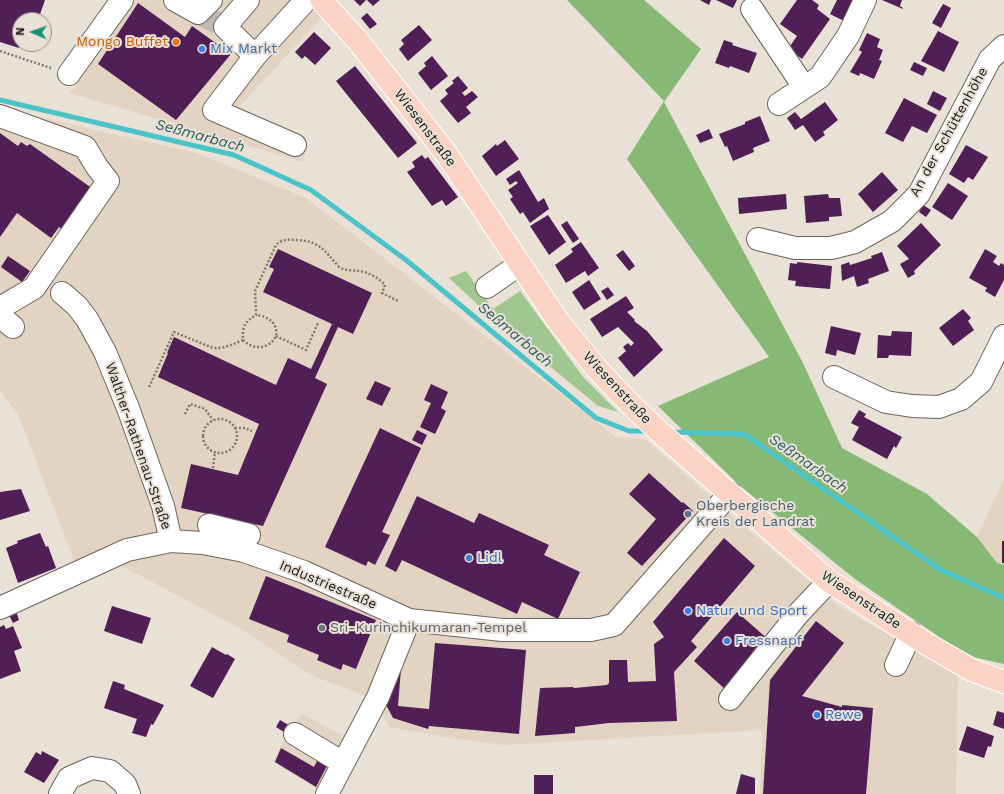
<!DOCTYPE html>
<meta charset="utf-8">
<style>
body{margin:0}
#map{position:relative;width:1004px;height:794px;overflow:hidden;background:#e9e0d6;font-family:"Work Sans",sans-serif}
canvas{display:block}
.north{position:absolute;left:12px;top:12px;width:40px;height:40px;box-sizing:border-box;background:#e9e0d6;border:1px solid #979089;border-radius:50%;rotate:272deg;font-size:11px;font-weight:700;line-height:16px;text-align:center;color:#1b1815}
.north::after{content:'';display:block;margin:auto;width:14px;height:18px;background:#1b9174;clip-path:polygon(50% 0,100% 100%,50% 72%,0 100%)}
</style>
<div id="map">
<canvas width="1004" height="794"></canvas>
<div class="north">N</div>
</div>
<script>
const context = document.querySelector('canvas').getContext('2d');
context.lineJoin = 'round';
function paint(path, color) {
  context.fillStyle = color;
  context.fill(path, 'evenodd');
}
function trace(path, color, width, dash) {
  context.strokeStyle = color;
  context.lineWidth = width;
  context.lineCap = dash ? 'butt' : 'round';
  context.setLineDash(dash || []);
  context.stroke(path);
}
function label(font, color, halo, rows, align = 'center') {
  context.font = font + ' "Work Sans",sans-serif';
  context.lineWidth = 4;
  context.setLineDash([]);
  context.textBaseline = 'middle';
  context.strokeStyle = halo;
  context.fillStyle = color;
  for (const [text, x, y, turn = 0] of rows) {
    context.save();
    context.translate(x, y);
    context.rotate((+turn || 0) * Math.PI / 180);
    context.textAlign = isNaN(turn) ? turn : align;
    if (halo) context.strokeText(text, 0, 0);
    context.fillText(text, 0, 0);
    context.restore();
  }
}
paint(new Path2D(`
 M136,0H304L322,17L240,106L307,144L303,162L70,93Z
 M0,108L196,153L306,198L616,437L645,439L738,521L840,607L958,674L956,794H760L762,730L504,745L451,738L390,727L370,698L311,675L243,630L118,564L75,563L18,414L0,391Z
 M1004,479V565L997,563L977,537Z
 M302,714L344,736L316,788L273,762L286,736Z`), '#e2d3c3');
paint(new Path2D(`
 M466,271L493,309L520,291L583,377L618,412L598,406L501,326L449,278Z`), '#a0c790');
paint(new Path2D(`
 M567,0H644L701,49L664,102L803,363L842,448L927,494L977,537L997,563L1004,565V664L973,657L958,650L855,579L739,485L658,406L769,357L627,159L664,101Z`), '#88b875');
trace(new Path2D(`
 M0,100L234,155L311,190L406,260L596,418L629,431H648
 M670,432L744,434L941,570L1004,598`), '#4ac4c8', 5);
paint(new Path2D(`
 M0,0H45L38,20H20V44L19,48L0,42Z
 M354,0H366L360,6Z
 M367,0H380L373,6Z
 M700,0H711L709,5Z
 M716,0H737L733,8Z
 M797,0H812L819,5L817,9L830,19L802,59L788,49L797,36L780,24Z
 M837,0H855L844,21L830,14Z
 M882,0H902L900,6L903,8V9Z
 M138,3L185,37L192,26L231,54L176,120L98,64Z
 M943,4L951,8L941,28L932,23Z
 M367,13L377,24L370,29L361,18Z
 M419,25L432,40L408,61L399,49L404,44L401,40Z
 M938,31L959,42L944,72L921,61Z
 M314,32L331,48L315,65L305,56L302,59L295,52Z
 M867,33L880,39L877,47L883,50L879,60L882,61L874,79L860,73L859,76L850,72L862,52L859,50Z
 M724,40L733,43L732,45L757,53L749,73L730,66L729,68L715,63Z
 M432,56L448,76L431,90L418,73L426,66L424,63Z
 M914,62L927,68L923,76L910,70Z
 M355,66L417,143L398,158L336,81Z
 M458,76L468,88L462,93L465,96L472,91L478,97L466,107L471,113L458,123L440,101L448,94L445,90L454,83L452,81Z
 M933,91L947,98L940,111L927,104Z
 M904,98L937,115L927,133L912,126L903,142L885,133Z
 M825,102L838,120L823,132L825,135L815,142L803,125L795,130L787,118L795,112L801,119Z
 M760,116L770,141L753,148L754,152L733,161L727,146L725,147L719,134L745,124V122Z
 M709,129L713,138L700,143L696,135Z
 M0,133L18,146L21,142L27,146L30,144L93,189L64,230L59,227L51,238L17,213L0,237Z
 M505,140L519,159L496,176L482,156L496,144L497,146Z
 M966,145L988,157L973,180L968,177L964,183L949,174Z
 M422,155L425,159L428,157L458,197L446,206L442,200L432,206L407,172L415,167L412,162Z
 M519,170L538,202L544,198L549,209L530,223L523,212L520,214L510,199L513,197L508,190L518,183L516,181L510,185L506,179Z
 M882,172L898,190L873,212L858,194Z
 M948,183L968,196L952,220L932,207Z
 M786,194L787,209L739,214L738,198Z
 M828,194L829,198H840L842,216L829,217V221L806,223L804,196Z
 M923,205L931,210L926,217L919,212Z
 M548,215L566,242L549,255L530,226Z
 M567,221L579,239L573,243L561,225Z
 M921,223L941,245L914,271L915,274L908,278L900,264L909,259L897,246Z
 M581,242L599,268L588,276L585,271L566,283L555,265L573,252L571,249Z
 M278,249L372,293L353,334L338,327L315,378L327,384L263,526L181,508L191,464L238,475L259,424L158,377L168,353H167L174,337L276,385L288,358L311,369L332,324L263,292L274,269L269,267Z
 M985,249L997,256L993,262L999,266L1001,263L1004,265V280L995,297L985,291L987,288L969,278Z
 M623,250L635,266L629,271L616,255Z
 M882,252L889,271L868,279L869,283L857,287L854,276L842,281L841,265L849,262L850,265L872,258L871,256Z
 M8,256L30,271L22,282L1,267Z
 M797,262L832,266L830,289L795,286L796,281L788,280L790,263L797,264Z
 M589,280L601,299L584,310L572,292Z
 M608,287L614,295L607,300L601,291Z
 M626,296L634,308L627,312L635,320L634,321L647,331L663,350L634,377L618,358L626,351L623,347L628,343L631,346L634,343L618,327L602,337L590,319Z
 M963,309L971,318L968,321L974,330L953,346L939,328Z
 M831,326L861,333L855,355L837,350L836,356L825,353Z
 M892,331L912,332L911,356L889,355L888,358H877L878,335L891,336Z
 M375,381L391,388L382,406L366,399Z
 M431,384L448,392L441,408L446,411L435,434L420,427L431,403L424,400Z
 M859,410L866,414L864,417L902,437L896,448L894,446L887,459L852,440L859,427L851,423Z
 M380,428L421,448L382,532L390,535L375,565L368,561L366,566L325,547Z
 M417,430L427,435L422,445L412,440Z
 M649,473L682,503L683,502L693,511L642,566L627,553L656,519L629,494Z
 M21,489L30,511L0,520V492Z
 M417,496L474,523L479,513L549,545L544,555L580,572L558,619L522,602L517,614L402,560L396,572L385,566Z
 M40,533L46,547L48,546L56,568L18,583L6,548L18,543L17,541Z
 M724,538L755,566L691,641L697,647L674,672L677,721L609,723L575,727V733L535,736L540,688L573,687L574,688L607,685L609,683V660H627L628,682L656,681L654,644L664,637L653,622Z
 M1002,541H1004V563H1002Z
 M266,576L376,620L356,669L343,664L341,670L317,660L319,655L287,642L289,635L249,619Z
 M112,606L151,618L142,644L104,631Z
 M16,611L19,620L13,623L9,615Z
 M737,612L770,641L727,691L694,661Z
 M816,621L844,643L802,696L842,707V705L873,708L866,794H763L770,680Z
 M4,625L6,629L13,626L22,648L14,651L21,671L0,679V627Z
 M435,643L526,650L519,734L429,726L428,729L393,718L382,697L394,667L401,669L398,706L429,709Z
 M212,647L226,655L227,654L235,659L213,698L190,686Z
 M113,681L125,685L124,689L164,705L153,725L151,724L146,737L132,733L137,719L104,708Z
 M997,711L1004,713V729L993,725Z
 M280,720L292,727L287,734L276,727Z
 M967,726L994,736L991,747L988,746L984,758L959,750Z
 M281,748L314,767L318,759L328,764L316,787L275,762Z
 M42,751L59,760L44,783L24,772L36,752L41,755Z
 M741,774L755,778V794H736Z
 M534,775H553V794H534Z`), '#501f56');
trace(new Path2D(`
 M198,13L225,27`), '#c0b8af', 22, [22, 11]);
const minor = new Path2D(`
 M175,0L198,13L211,0
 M248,0L225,27L255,56L306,0
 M752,9L804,87
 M255,56L214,110L295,145
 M69,74L122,0
 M779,104L820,77L848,36L865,0
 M0,116L85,147L97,167L108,181L34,288L0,308
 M758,239L795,248H831L855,242L892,221L919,194L990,59L1004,46
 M487,287L520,264
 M62,293L77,306L87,319L105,352L128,408L163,506L171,541
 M0,316L13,327
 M834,377L886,402L912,406L939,407L961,399L981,382L1004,336
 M209,525L249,535
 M0,608L127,550L171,541L203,543L244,551L304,572L409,620L502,630H591L614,625L730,493
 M896,665L911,633
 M730,699L798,614L829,581
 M295,734L343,763
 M60,794L69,778L92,768L110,771L125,784L129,794
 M327,794L378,697L409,620`);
const major = new Path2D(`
 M321,0L358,41L445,152L558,321L597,369L633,407L664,436L829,581L925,643L972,670L1004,682`);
trace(minor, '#6d655c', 24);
trace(major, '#fff', 24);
trace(new Path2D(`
 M0,51L51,68
 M276,336L306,350L318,323
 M243,340C253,350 269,350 276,336C278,323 268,316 256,315
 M149,387L174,332L213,348C224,349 233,344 243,340C242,326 245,322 256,315L255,291L276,245C281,240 287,239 294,240C319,240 324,250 339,267C345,271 353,270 359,271C368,272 379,278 385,285L382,293L398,301
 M185,414L190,404L205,409L213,420
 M203 436a17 17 0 1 1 34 0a17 17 0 1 1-34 0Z
 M235,428H245L252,431
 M213,468L215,452`), '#7f7973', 2.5, [2, 2]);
trace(minor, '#fff', 22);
trace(major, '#fbd3c4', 22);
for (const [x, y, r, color] of [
 [176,42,4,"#e8710a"],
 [202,49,4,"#3f7fe0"],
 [688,514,4,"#5c6f8a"],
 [469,558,4,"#3f7fe0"],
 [688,611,4,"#3f7fe0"],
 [322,628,4,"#6b7280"],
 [727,641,4,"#3f7fe0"],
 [817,715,4,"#3f7fe0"]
]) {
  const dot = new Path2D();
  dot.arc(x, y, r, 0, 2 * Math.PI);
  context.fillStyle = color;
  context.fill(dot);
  trace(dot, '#e9e0d6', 1.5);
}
label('14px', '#c56008', '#e9e0d6', [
 ["Mongo Buffet",168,42]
], 'right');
label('14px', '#366cbe', '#e9e0d6', [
 ["Mix Markt",210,49],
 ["Lidl",477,558],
 ["Natur und Sport",696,611],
 ["Fressnapf",735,641],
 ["Rewe",825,715]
], 'left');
label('14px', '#1b1815', '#e9e0d6', [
 ["Wiesenstraße",425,128,53],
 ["An der Schüttenhöhe",949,132,-61],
 ["Wiesenstraße",617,388,47],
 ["Walther-Rathenau-Straße",138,446,71],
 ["Industriestraße",328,585,23],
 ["Wiesenstraße",861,600,34]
]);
label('14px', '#4e5e75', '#e9e0d6', [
 ["Oberbergische",696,506],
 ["Kreis der Landrat",696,522]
], 'left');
label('14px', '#5b616d', '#e9e0d6', [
 ["Sri-Kurinchikumaran-Tempel",330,628]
], 'left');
label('italic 15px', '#2a5d5f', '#e9e0d6', [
 ["Seßmarbach",200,136,15],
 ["Seßmarbach",515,335,40],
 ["Seßmarbach",808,464,35]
]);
</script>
